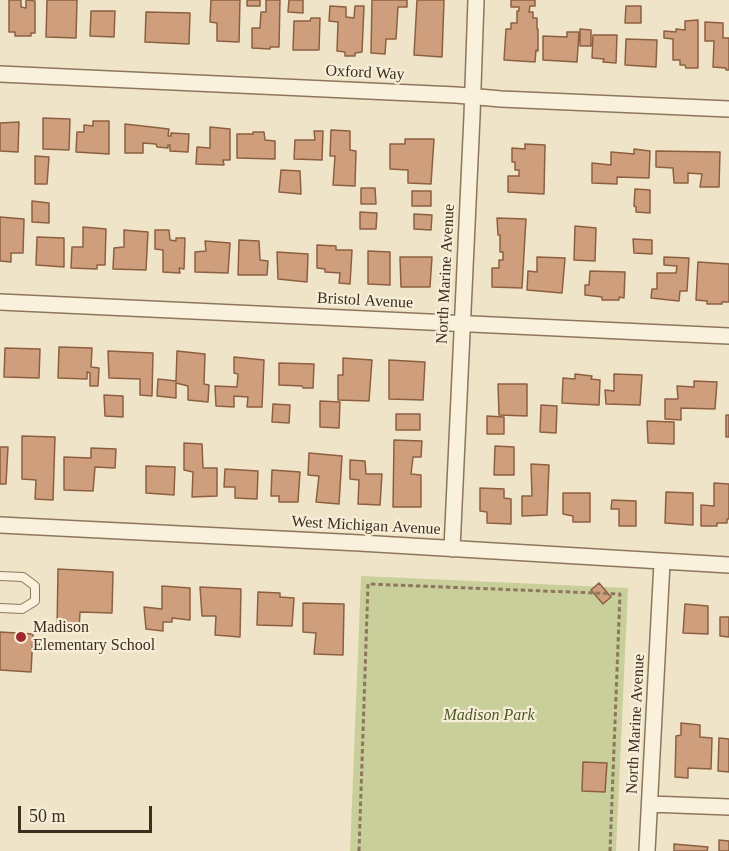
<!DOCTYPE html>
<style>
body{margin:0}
#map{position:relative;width:729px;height:851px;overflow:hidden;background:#f0e4c8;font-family:"Times New Roman",serif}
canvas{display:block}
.scale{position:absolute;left:18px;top:806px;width:134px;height:27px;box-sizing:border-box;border:3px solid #3d2e20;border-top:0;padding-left:8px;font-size:18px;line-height:21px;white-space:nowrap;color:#3d2e20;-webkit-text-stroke:4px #f7eed8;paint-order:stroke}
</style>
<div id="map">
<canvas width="729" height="851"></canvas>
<div class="scale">50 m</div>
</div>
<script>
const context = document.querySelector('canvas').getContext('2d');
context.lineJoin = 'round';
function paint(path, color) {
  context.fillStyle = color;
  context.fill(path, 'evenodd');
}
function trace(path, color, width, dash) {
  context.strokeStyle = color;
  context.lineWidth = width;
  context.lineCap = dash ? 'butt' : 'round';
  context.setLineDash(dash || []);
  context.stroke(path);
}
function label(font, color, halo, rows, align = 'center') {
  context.font = font + ' "Times New Roman",serif';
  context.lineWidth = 4.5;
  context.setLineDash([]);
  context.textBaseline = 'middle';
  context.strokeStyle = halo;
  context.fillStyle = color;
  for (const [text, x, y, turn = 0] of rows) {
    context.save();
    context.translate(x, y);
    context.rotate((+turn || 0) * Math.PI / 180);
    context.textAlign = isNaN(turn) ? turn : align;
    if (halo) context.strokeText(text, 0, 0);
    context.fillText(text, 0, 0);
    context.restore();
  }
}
paint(new Path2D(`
 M361,576L628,588L616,851H350Z`), '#c9cf9b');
const building = new Path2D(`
 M9,0H21V7L26,8V0L35,1V33H31V36H15V32H9Z
 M47,0H77L76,38L46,37Z
 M211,0H240L239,42L217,41V23L210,22Z
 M247,0H260V6H247Z
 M266,0H280L279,47H270V49L252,48V28H260L261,12H266Z
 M289,0H303V13L288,12Z
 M372,0H407V7H398L396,39H386L385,54L371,53Z
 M417,0H444L442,57L414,55Z
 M511,0H535V6H530L529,12H533V18H537V29H538V51L536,50L535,62L504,60L506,29H511V23H517V11H519V7H511Z
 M330,6L346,7V17L354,18L355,6H364L362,52L355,53V56H345V52L337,51L338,22L329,21Z
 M626,6H641V23H625Z
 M91,11H115L114,37L90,36Z
 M146,12L190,13L189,44L145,42Z
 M311,18H320L319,50H293L294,21H310Z
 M698,20V68H686L685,65H680V60H673V39L664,38V31L676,32V29L685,30V21Z
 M705,22L723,23V38H729V70H726V68L713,67L714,41H705Z
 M580,29L591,30V46H580Z
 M567,32H579L577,62L543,60V36L567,37Z
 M593,35H617L616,63L603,62L604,59L592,58Z
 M626,39L657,40L656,67L625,65Z
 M43,118L70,119L69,150L43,149Z
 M93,121H109V154L76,152L77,132H84V125L93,126Z
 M19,122L18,152L0,151V123Z
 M125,124L169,129L168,136H171V133L189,134L188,152L170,151V145H168V148L157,147L156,144L143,143V153H125Z
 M210,127L230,129V160H223L224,165L196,164L197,147L210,148Z
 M331,130L350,131V150L356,151L355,186L333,185L335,156H330Z
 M314,131H323L322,160L294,159L295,140H315Z
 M253,132H264L265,140L275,141V159L237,158V134H253Z
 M405,139H434L431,184L408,183V170L390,169V144H405Z
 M525,144L545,145L544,194L508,192V176H519V170H515V162H512V148L525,149Z
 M634,149L650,151L649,178L617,177V184L592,183V163L611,165V152L634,154Z
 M656,151L720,152L719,187H700L702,174L688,173V183H674L673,168L656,167Z
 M35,156L49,157L47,184H35Z
 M281,170L300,171L301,194L279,192Z
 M361,188H375L376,204H361Z
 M635,189L650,190V213L636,212V207L634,206Z
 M412,191H431V206H412Z
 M32,201L49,203V223L32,222Z
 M360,212L377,213L376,229H360Z
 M414,214L432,215L431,230L414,229Z
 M0,217L24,219L23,253H11V262L0,261Z
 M497,218L526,219L522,288L492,287V268H499V260H503V252H500V235H498Z
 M575,226L596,228L595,261L574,260Z
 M83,227L106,229L105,265H97V269L71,268L72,247H83Z
 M124,230L148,232L146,270L113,269L114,248L124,247Z
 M155,230H169L170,240L176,241V238H185L184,269L179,268L180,273L163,272V250L155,249Z
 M37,237L64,238V267L36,265Z
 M633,239L652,240V254L634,253Z
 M239,240L259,241L260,260L268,261L267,275H238Z
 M205,241L230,243L228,273L195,272V252L206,251Z
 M317,245L336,246V250H352L350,284L339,283L340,273L325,272V269L317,268Z
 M368,251L390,252V285L368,284Z
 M277,252L308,254L307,282L278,279Z
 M400,257H432L430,287H401Z
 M537,257L565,258L562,293L527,290L528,271L537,272Z
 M664,257L689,258L687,291H680L679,301L651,298L652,289H657V273H676L677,266L664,265Z
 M698,262L729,264V302H722V304H707V301L696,300Z
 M590,271L625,272L624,298L619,297V300H602V297L585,295V285H589Z
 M59,347L92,348L91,367L99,368L98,386H90V373L87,372V379L58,378Z
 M5,348L40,349L39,378L4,377Z
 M108,351L153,353L152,396L140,395V379L109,378Z
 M177,351L205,354L204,384L209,385L208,402L188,400V386L176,383V398L157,396L158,379L176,381Z
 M234,357L264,360L262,407H247L248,397L234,396V407L216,406L215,386L237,387L238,374L234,373Z
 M343,358L372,360L369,401L338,400V375H343Z
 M389,360L425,362L423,400L389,399Z
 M279,363L314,364L313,388H303L302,386L279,385Z
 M575,374L592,376L591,379L600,380L599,405L562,403L563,378L575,379Z
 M614,374L642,375L640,405L606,404L605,390L614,391Z
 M694,381L717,382L715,409L681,408V420L665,419V399H678L677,386L694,387Z
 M498,384H527V416L499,415Z
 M104,395L123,396V417L105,416Z
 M320,401L340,402L339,428L320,427Z
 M273,404L290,405L289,423L272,422Z
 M541,405L557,406L556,433L540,432Z
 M396,414H420V430H396Z
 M726,415H729V437H726Z
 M487,416L504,417V434H487Z
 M647,421L674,422V444L648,443Z
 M22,436L55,437L53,500L35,499L36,480L22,479Z
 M394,440L422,441L421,457H413L411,474L421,475V507H393Z
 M184,443L202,444L203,468H217V496L192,497L193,472L184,470Z
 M495,446L514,447V475H494Z
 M0,447H8L6,484H0Z
 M91,448L116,449L115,468L95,467L93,491L64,490V457L91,458Z
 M309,453L342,456L339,504L316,502L319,476L308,475Z
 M350,460L365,461L366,474H382L380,505L358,504L359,480L350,479Z
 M531,464L549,465L547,515L522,516V496H532Z
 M146,466L175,467L174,495L146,493Z
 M225,469L258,471L257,499L235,498V487H224Z
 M272,470L300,472L298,502H279V496H271Z
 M714,483L729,484V519H727V523H717V526H701V505L714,506Z
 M480,488L504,489V498L511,499V524L487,523V512L480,511Z
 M666,492L693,493V525L665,523Z
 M563,493H590V522H573V516L563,514Z
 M612,500L636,501V526H619V509H611Z
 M58,569L113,572L112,613L80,612L79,630L57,629Z
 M599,583L611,597L603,604L591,590Z
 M162,586L190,588V620L172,618V622H163V631L146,629L144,607L162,609Z
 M200,587L241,589L240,637L215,635L216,616H202Z
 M258,592L280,593V597L294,598L292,626L257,625Z
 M303,603L344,604L343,655L314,654L316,633L303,632Z
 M685,604L708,606V634L683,633Z
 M720,617H729V637L720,636Z
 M0,632L33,634L31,672L0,670Z
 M681,723L700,725V737L712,738L711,769L688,768V778L675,777L676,736L681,735Z
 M719,738L729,739V772L718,771Z
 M583,762L607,763L605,792L582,791Z
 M719,840L729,841V851H719Z
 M674,844L708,847L707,851H674Z`);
paint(building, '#cf9f7d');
trace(building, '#8d5f41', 1.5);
const lane = new Path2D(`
 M0,576L23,577L35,586V601L22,609L0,608`);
const street = new Path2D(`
 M0,74L456,95L501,99L729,109
 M0,302L729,336
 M0,525L360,543L729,565
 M452,549L472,116L476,0
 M650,804L729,807
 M647,851L662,562`);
trace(lane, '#8d765c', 10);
trace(street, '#8d765c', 18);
trace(new Path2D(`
 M359,851L368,584L620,594L610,851`), '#8d765c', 3, [4.5, 3]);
trace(lane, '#faf1dc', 8);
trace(street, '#faf1dc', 15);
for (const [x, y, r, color] of [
 [21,637,6,"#9e2a2b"]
]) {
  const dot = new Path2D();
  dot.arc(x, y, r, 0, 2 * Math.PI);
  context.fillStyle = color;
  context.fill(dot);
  trace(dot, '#f7eed8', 2);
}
label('16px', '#3d2e20', '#f7eed8', [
 ["Oxford Way",365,73,3],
 ["North Marine Avenue",446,274,-87],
 ["Bristol Avenue",365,301,3],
 ["West Michigan Avenue",366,526,3],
 ["North Marine Avenue",636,724,-87]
]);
label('16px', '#3d2e20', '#f7eed8', [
 ["Madison",33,628],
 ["Elementary School",33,646]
], 'left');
label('italic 16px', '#4d5a26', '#f7eed8', [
 ["Madison Park",489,716]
]);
</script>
